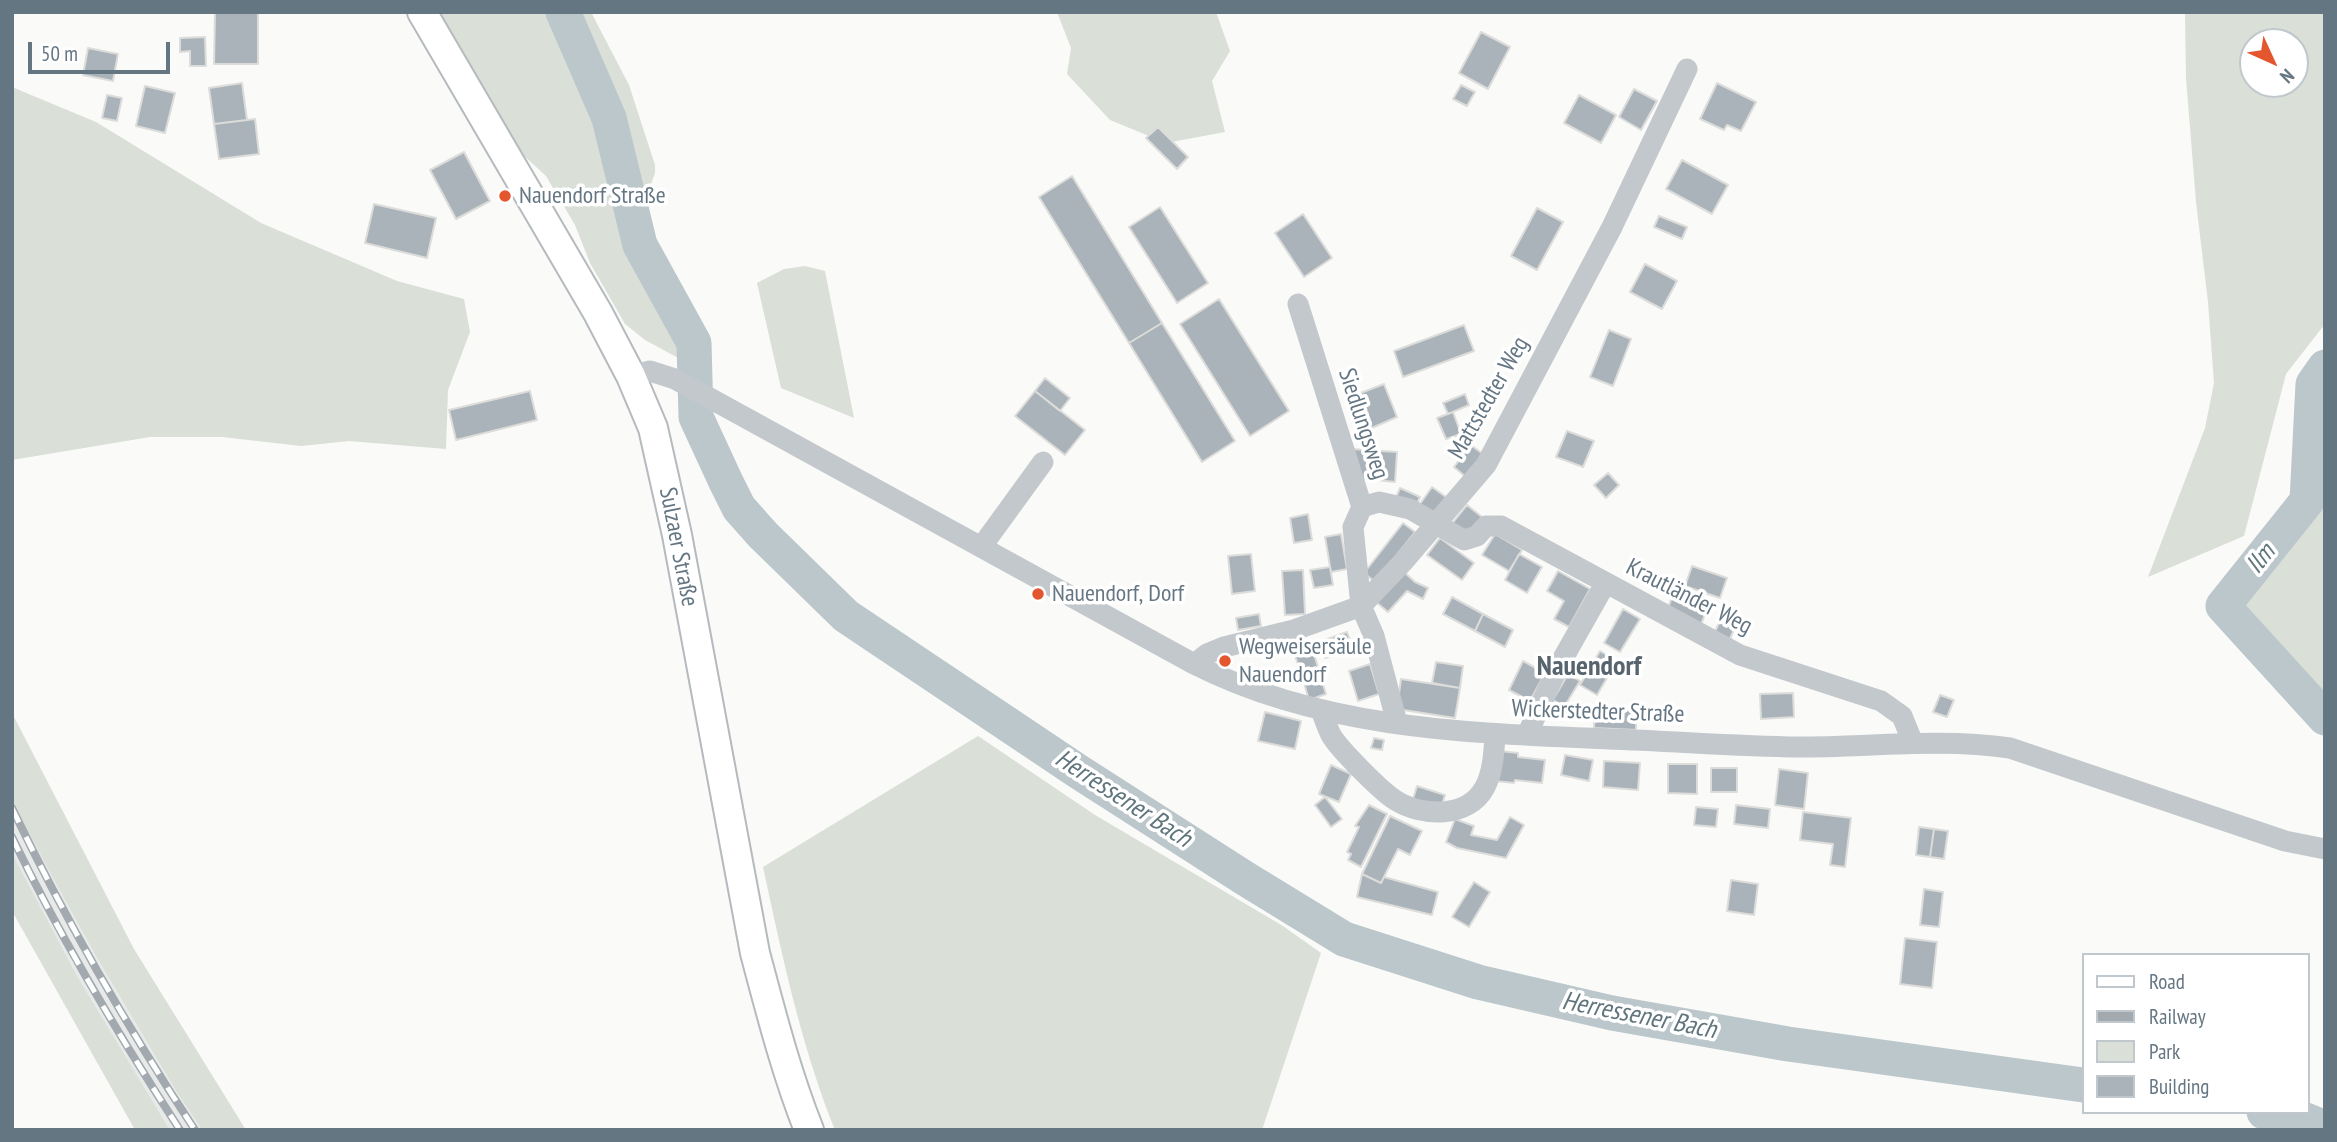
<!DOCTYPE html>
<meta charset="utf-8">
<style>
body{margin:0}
#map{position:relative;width:2337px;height:1142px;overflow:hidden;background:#fafaf8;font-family:"PT Sans Narrow",sans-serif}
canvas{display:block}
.frame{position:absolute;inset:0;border:14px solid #657683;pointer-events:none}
.legend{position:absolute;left:2082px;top:953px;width:228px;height:161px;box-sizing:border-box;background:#fff;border:2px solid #c1c8cd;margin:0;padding:9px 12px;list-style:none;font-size:21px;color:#657683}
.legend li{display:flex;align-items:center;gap:14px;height:35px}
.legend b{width:35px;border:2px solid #c1c8cd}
.north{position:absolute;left:2239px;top:28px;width:70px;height:70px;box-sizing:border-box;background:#fff;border:2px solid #c1c8cd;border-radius:50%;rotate:135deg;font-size:19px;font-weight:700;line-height:28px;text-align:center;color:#657683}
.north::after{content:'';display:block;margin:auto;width:24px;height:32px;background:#e4572e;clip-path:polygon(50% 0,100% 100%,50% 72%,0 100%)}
.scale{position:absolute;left:28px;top:42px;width:142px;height:32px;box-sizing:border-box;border:4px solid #657683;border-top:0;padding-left:9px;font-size:21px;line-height:24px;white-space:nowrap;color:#657683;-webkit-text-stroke:5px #fff;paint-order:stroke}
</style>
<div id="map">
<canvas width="2337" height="1142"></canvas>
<div class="frame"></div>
<ul class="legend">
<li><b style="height:9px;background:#fff"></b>Road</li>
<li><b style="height:9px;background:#a2aab0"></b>Railway</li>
<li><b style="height:19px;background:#dadfd7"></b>Park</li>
<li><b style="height:19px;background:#aab3b9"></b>Building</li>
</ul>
<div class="north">N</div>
<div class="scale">50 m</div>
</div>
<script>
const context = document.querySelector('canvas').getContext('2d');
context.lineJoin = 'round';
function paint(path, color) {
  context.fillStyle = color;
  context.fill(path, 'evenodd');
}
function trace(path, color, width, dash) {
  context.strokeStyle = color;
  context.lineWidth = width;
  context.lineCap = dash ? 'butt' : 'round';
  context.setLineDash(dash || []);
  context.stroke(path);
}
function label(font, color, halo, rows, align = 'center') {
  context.font = font + ' "PT Sans Narrow",sans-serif';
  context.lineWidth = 7;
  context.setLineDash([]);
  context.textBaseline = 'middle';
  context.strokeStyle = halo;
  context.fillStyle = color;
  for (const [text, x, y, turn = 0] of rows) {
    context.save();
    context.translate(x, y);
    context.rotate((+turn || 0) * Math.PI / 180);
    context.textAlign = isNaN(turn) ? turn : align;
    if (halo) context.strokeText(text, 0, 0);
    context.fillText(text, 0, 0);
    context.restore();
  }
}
paint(new Path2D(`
 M12,799L97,958L176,1091L202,1130H170L76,974L12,853Z`), '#e8e9e9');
paint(new Path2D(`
 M429,12H591L629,85L655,165V173L632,238L682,360L645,340L625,324L590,263L575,225L546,176L509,142Z
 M1057,12H1216L1230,51L1212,81L1225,132L1166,143L1110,120L1067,74L1071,48Z
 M2185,12H2325V324L2286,374L2244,536L2148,577L2205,428L2214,383L2208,302L2196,202L2186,78ZM2253,42H2295V84H2253Z
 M12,87L96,122L261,223L397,281L464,299L470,332L448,390L446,449L349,441L301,446L222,437H150L12,460Z
 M805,266L825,271L854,418L781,388L757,283L784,269Z
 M2325,367V718L2223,606L2307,501L2313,384Z
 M12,713L134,949L246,1130H202L176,1091L97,958L21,819L12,799Z
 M978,736L1095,815L1283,926L1321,953L1262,1130H835C801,1046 782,955 763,867Z
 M12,853L76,974L170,1130H135L12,911Z`), '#dadfd7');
trace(new Path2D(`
 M563,12L609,118L640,245L694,343L696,417L726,482L739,508L763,535L846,616L1079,772L1246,879L1344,939L1478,982L1612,1013L1788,1044L2083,1085
 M2325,367L2313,384L2307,501L2223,606L2325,718
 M2264,1112L2303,1119L2325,1128`), '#bbc7cb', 35);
const building = new Path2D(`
 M215,12H258V64H214Z
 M1481,32L1510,47L1488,89L1459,73Z
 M205,37L206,66H190V51L180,52V38Z
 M88,48L118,54L113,81L83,75Z
 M242,83L247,120L214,124L209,88Z
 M1717,83L1756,102L1741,131L1727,125L1724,130L1700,119Z
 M1461,85L1475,92L1467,106L1453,99Z
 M145,86L175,93L165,133L136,126Z
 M1634,89L1657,101L1641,130L1619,117Z
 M107,95L122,98L117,121L102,118Z
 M1579,95L1616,115L1601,143L1564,123Z
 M255,119L259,154L219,159L214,124Z
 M1158,127L1188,157L1177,169L1146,138Z
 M464,152L490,201L456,219L430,170Z
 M1682,160L1728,185L1712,214L1666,189Z
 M1072,176L1162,323L1129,343L1039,197Z
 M374,204L436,218L427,258L365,243Z
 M1160,207L1208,283L1177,303L1129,227Z
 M1537,208L1563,222L1537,270L1511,256Z
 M1303,214L1332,258L1304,277L1275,233Z
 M1659,216L1687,227L1682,239L1654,227Z
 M1645,264L1677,281L1662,309L1630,292Z
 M1219,299L1289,411L1250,436L1180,324Z
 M1162,323L1235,441L1202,462L1129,343Z
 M1464,325L1474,351L1403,377L1394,351Z
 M1609,330L1631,339L1613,386L1590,377Z
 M1045,378L1070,398L1060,411L1035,391Z
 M1384,384L1397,417L1367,430L1353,396Z
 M530,391L537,420L456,440L449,410Z
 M1035,391L1085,430L1065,455L1015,416Z
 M1465,394L1469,405L1448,414L1443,403Z
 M1453,412L1461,434L1446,439L1437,418Z
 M1567,431L1594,441L1583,467L1556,457Z
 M1471,445L1484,455L1467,478L1454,467Z
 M1352,449L1397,452L1395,482L1357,478Z
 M1608,473L1619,485L1606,498L1594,485Z
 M1432,487L1450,500L1438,517L1420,504Z
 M1400,488L1420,497L1415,508L1395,500Z
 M1467,505L1482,517L1465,537L1451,525Z
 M1308,514L1312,540L1294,543L1290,518Z
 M1403,523L1415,532L1375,582L1364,573Z
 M1341,534L1347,569L1331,572L1325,537Z
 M1495,534L1522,550L1509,571L1482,555Z
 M1440,538L1474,563L1462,580L1427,555Z
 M1251,554L1255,591L1232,594L1228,556Z
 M1519,554L1542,567L1527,593L1505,580Z
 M1692,566L1727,578L1720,598L1685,586Z
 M1330,567L1333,585L1314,588L1310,570Z
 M1303,570L1305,614L1285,615L1282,571Z
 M1558,571L1590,589L1569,627L1554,619L1564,601L1547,591Z
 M1404,572L1415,582L1428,588L1423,599L1407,591L1388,612L1376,602Z
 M1674,591L1709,604L1700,627L1666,614Z
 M1452,597L1483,614L1475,631L1443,614Z
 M1623,609L1640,619L1620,652L1604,643Z
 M1259,614L1261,626L1238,630L1236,618Z
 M1483,614L1513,630L1505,647L1475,631Z
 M1721,618L1736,625L1729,641L1714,634Z
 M1347,632L1353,648L1325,658L1319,642Z
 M1311,643L1321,678L1304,683L1293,649Z
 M1600,651L1617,661L1597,695L1580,685Z
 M1523,661L1545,673L1530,701L1509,690Z
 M1436,662L1463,666L1460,688L1432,683Z
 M1370,664L1379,694L1358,701L1349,671Z
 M1568,674L1580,681L1564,707L1553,700Z
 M1321,678L1326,694L1309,700L1304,683Z
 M1401,679L1460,688L1455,718L1397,709Z
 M1793,693L1794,717L1761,719L1760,694Z
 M1940,695L1954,700L1947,717L1933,712Z
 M1595,709L1636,711V730L1594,728Z
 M1265,712L1301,721L1295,749L1258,741Z
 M1374,738L1384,740L1382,750L1371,748Z
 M1500,751L1518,753V757L1545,760L1542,783L1515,780L1514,783L1495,781Z
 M1565,755L1593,760L1589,781L1561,775Z
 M1604,761L1640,763L1638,790L1603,787Z
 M1668,764H1697V794L1668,793Z
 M1331,765L1351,774L1339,802L1319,794Z
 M1711,768H1737V792H1711Z
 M1779,769L1808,773L1804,809L1775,805Z
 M1417,786L1445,795L1441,808L1413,799Z
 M1325,797L1342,819L1331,827L1315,805Z
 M1369,805L1387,814L1361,867L1348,860L1351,854L1347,852L1359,827L1355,826Z
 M1736,805L1770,809L1768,828L1734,824Z
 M1696,807L1718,809L1716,827L1694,825Z
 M1803,812L1851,818L1845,867L1830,865L1833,844L1800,840Z
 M1390,816L1422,831L1410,855L1398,849L1381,883L1362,874Z
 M1510,817L1524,825L1506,858L1457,848L1446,842L1455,819L1474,826L1471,835L1497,840Z
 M1919,827L1934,829L1930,857L1916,855Z
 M1934,829L1948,831L1944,859L1930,857Z
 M1362,874L1381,883L1384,877L1438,892L1432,915L1357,897Z
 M1731,880L1758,884L1754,915L1727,911Z
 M1474,882L1490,892L1469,927L1452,917Z
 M1924,889L1943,892L1939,927L1920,925Z
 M1905,938L1937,942L1932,988L1900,984Z`);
paint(building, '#aab3b9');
trace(building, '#dcdcda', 2);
const major = new Path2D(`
 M422,12L598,313L631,376L653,428L677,535L755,953C771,1013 786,1072 809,1130`);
trace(major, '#b5babe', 32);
trace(new Path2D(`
 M1298,304L1362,507L1353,527L1361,606L1374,636L1397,723
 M631,376L650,371L675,379L1194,664C1321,729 1468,733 1608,739C1671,741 1735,746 1798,747C1869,747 1940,738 2010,748L2285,841L2325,849
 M1362,507L1379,502L1410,509L1464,540L1477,536L1486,526H1501L1740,655L1881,701L1902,716L1913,743
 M982,546L1043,462
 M1194,664L1207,654L1224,647L1294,630L1361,606L1404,561L1486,465L1612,227L1687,69
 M1321,710C1324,718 1327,727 1331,735C1339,749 1381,791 1395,800C1422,817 1468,819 1485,787C1493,772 1494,752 1495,735
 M1527,735L1557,669L1605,584`), '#c3c8cc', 21);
trace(major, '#fff', 28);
const rail = new Path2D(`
 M12,808C65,919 127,1027 195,1130
 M12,837C61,939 119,1036 180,1130`);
trace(rail, '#a2aab0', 8);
trace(rail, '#fff', 5, [16]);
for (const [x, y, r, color] of [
 [505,196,7,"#e4572e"],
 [1038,594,7,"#e4572e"],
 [1225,661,7,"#e4572e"]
]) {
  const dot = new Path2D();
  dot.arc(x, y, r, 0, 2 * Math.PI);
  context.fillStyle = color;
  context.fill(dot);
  trace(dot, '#fff', 2.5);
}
label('24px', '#657683', '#fff', [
 ["Nauendorf Straße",519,196],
 ["Nauendorf, Dorf",1052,594],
 ["Wegweisersäule",1239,647],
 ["Nauendorf",1239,675]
], 'left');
label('24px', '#657683', '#fff', [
 ["Mattstedter Weg",1489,398,-60],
 ["Siedlungsweg",1363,424,72],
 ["Sulzaer Straße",678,547,79],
 ["Krautländer Weg",1689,597,27],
 ["Wickerstedter Straße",1598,712,2]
]);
label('italic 26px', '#60757c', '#fff', [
 ["Ilm",2261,559,-51],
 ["Herressener Bach",1123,799,33],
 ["Herressener Bach",1639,1016,11]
]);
label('bold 28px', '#57646e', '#fff', [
 ["Nauendorf",1589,667]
]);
</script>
